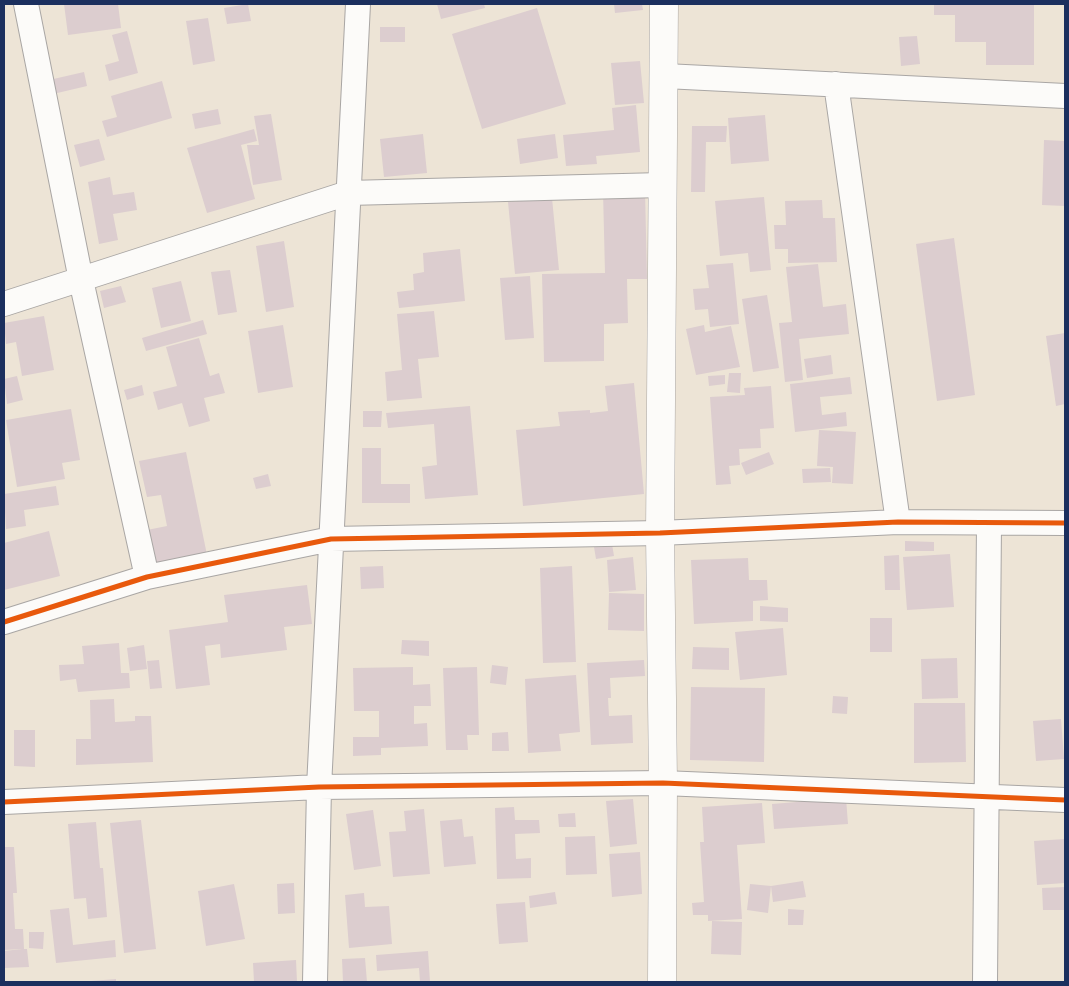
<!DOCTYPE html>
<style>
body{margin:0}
#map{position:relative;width:1069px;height:986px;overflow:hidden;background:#ede4d6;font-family:"Patrick Hand",sans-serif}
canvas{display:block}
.frame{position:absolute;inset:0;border:5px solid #1b2f5e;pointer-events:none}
</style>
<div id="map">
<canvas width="1069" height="986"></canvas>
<div class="frame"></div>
</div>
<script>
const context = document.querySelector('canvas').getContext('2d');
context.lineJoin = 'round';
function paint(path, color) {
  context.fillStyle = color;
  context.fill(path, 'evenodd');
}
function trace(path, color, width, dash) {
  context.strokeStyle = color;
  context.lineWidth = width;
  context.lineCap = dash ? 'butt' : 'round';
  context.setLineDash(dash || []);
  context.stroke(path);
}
paint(new Path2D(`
 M64,4H118L121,28L68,35Z
 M248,4L251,21L227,24L224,8Z
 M437,4H484L485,8L441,19Z
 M614,4H642L643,10L615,13Z
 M934,4H1034V65H986V42H955V15H934Z
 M537,8L566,104L482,129L452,34Z
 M208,18L215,61L193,65L186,21Z
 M380,27H405V42H380Z
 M127,31L138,73L109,81L105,65L119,61L112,35Z
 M917,36L920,64L901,66L899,37Z
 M640,61L644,103L615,105L611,63Z
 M84,72L87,86L53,94L49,80Z
 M162,81L172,118L107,137L102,121L117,117L111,96Z
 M636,105L640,152L596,156L597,164L566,166L563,135L614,130L612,108Z
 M218,109L221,124L195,129L192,114Z
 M271,114L282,180L253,185L247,145H259L254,116Z
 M765,115L769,161L731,164L728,118Z
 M692,126H727L726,142H706L705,192H691Z
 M254,129L257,141L241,145L255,199L207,213L187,148Z
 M423,134L427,173L384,177L380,139Z
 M555,134L558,158L520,164L517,139Z
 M99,139L105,160L80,167L74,145Z
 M1044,140L1065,141V206L1042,205Z
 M110,177L113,195L134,192L137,210L113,214L118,240L99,244L88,182Z
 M645,190L647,279H627L628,323L604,324V361L544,362L542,274L605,273L603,191Z
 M764,197L771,270L750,272L748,253L720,256L715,201Z
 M552,198L559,270L515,274L508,202Z
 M822,200L823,218H835L837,262L788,263V249H775L774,225H786L785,201Z
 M954,238L975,395L937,401L916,244Z
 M284,241L294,307L266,312L256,246Z
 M460,249L465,301L399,308L397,292L414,290L413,274L424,272L423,253Z
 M733,263L739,324L710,327L708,309L695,310L693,289L709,288L706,265Z
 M818,264L823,307L846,304L849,334L799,339L803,380L785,382L779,323L792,322L786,267Z
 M230,270L237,312L218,315L211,272Z
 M530,276L534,338L505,340L500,278Z
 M181,281L191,321L161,328L152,288Z
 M121,286L126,302L104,308L100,291Z
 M767,295L779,368L753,372L742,299Z
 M434,311L439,357L418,359L422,398L387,401L385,372L402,370L397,314Z
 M44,316L54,370L22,376L16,342L6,344L4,323Z
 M203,320L207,334L146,351L142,338Z
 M283,325L293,387L258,393L248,331Z
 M704,325L705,332L731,326L740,367L696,375L686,329Z
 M1065,333V404L1056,406L1046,336Z
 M199,338L210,376L219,373L225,393L204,398L210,421L189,427L182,403L158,410L153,392L177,386L166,347Z
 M831,355L833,374L807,378L804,359Z
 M729,373H741L740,393L727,392Z
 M725,375V384L709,386L708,376Z
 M17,376L23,400L7,404L4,379Z
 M850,377L852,394L820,397L822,415L846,412L847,426L795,432L790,384Z
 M634,383L644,494L523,506L516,430L560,426L558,412L590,410V413L608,411L605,386Z
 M142,385L144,395L127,400L124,390Z
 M771,386L774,428L760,429L761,448L739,449L740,465L729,466L731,484L716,485L710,397L745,395L744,388Z
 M470,406L478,495L425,499L422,467L437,465L434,424L388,428L386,413Z
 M71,409L80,460L62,463L65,479L17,487L6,420Z
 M363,411H382L381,427H363Z
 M819,430L856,432L853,484L832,483L833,467L817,466Z
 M362,448H381V484H410V503H362Z
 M186,452L207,555L150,567L142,531L167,526L161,495L147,497L139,461Z
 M769,452L774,464L746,475L741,463Z
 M830,468L831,482L803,483L802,469Z
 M268,474L271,486L256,489L253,478Z
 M56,486L59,505L24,510L26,526L6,529L4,494Z
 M49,531L60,576L4,590V543Z
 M905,541L934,542V551H905Z
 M612,544L614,556L596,559L594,547Z
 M950,554L954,607L907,610L903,557Z
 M899,555L900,590H885L884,556Z
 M633,557L636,590L609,592L607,560Z
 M748,558L749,580H767L768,600L753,601V621L694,624L691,560Z
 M383,566L384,588L361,589L360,567Z
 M572,566L576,662L543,663L540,568Z
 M307,585L312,624L284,627L287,650L221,658L220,644L205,646L210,685L176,689L169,630L228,622L224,595Z
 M609,593L644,594V631L608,630Z
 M760,606L788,608V622L760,621Z
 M870,618H892V652H870Z
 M783,628L787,675L740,680L735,632Z
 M402,640L429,641V656L401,654Z
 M119,643L121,673H129L130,688L78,692L76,679L60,681L59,665L84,664L82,646Z
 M144,645L147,669L130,671L127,648Z
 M693,647L729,648V670L692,669Z
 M957,658L958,698L922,699L921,659Z
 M159,660L162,688L150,689L147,661Z
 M644,660L645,676L610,678L611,698H608L609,716L632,715L633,743L591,745L587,663Z
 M492,665L508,667L506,685L490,683Z
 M413,667V685L430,684L431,706H414V724L427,723L428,746L381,748V755L353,756V737H379V711H354L353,668Z
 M477,667L479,735H467L468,750H446L443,668Z
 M576,675L580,732L559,734L561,751L528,753L525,679Z
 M691,687L765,688L764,762L690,760Z
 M833,696L848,697L847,714L832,713Z
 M114,699L115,722L135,721V716H151L153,762L76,765V739H91L90,700Z
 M914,703H965L966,762L914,763Z
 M1061,719L1064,759L1036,761L1033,721Z
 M14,730H35V767L14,766Z
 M508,732L509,751H492V733Z
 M846,798L848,824L774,829L772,804Z
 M633,799L637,844L610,847L606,801Z
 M762,803L765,843L737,845L742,919L708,921V915H693L692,903L704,902L700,842H704L702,807Z
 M514,807L515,820H539L540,833L515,834L516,859L531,858V878L497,879L495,808Z
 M424,809L430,874L393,877L389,832L406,831L404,811Z
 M373,810L381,866L354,870L346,814Z
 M575,813L576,827H559L558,814Z
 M462,819L464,837L473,836L476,864L444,867L440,821Z
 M141,820L156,949L124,953L110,823Z
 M96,822L100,868H103L107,917L88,919L86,898L74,899L68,824Z
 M595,836L597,874L566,875L565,837Z
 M1065,839V883L1037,885L1034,841Z
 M4,847H14L17,893H13L15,929H23L24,949H27L29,967L4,968V951L22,949L4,950Z
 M640,852L642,894L612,897L609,854Z
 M803,881L806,897L773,902L771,886Z
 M294,883L295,913L278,914L277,884Z
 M234,884L245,939L206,946L198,891Z
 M750,884L771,886L768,913L747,910Z
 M1065,887V910H1043L1042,888Z
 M555,892L557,904L530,908L529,896Z
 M364,893L365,907L389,906L392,944L349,948L345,895Z
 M525,902L528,942L499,944L496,904Z
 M69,908L73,945L115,940L116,957L56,963L50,910Z
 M788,909L804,910L803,925H788Z
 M712,921L742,922L741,955L711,954Z
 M29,932H44L43,949L29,948Z
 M428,951L430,982H420L419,968L377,971L376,955Z
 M365,958L367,982H343L342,959Z
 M296,960L297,982H254L253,963Z
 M116,979V982H91V981Z`), '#dccdcf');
const minor = new Path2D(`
 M26,4L81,280L147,577
 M665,76L1065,96
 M836,84L898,522
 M4,304L348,193L662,185
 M4,622L147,577L331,539L660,533L898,522L1065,523
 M4,802L319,787L663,783L1065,800
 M315,982L319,787L358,4
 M985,982L989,524`);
const tertiary = new Path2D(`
 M662,982L663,783L660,533L664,4`);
trace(minor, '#a9a6a4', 26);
trace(tertiary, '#a9a6a4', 29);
trace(minor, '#fcfbf9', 24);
trace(tertiary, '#fcfbf9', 28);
trace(new Path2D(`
 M4,622L147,577L331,539L660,533L898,522L1065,523
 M4,802L319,787L663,783L1065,800`), '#e8590c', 5);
</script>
